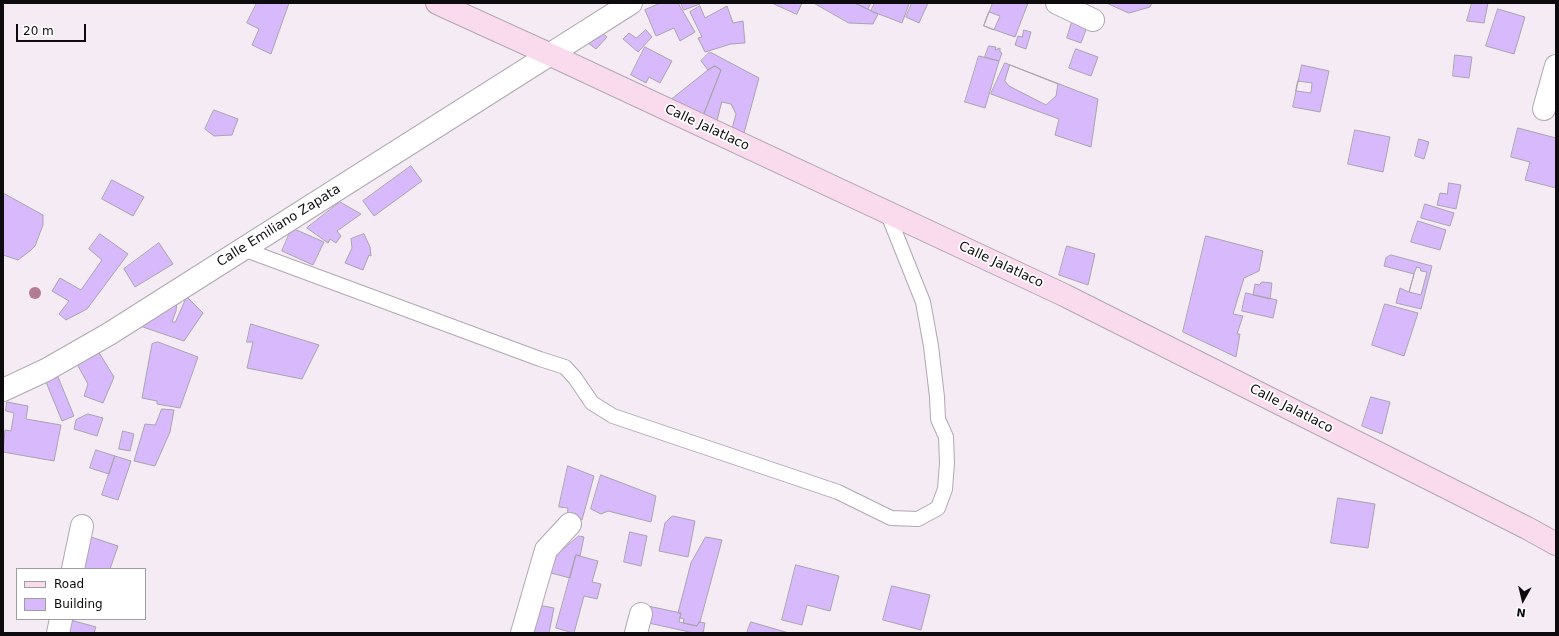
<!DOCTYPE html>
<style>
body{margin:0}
#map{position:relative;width:1559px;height:636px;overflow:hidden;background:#f5ebf5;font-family:"DejaVu Sans",sans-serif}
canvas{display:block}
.frame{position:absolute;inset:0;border:4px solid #0e0b0e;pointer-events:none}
.legend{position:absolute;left:16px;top:568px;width:130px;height:52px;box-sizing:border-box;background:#fff;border:1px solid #9f9d9f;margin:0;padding:5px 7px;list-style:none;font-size:12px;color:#0e0b0e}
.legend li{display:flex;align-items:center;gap:8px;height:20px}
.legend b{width:20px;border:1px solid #9f9d9f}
.north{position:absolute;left:1503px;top:580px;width:40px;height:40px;-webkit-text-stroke:3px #fff;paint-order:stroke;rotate:188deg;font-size:11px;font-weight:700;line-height:16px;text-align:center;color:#0e0b0e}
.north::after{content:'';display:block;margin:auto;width:14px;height:18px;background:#0e0b0e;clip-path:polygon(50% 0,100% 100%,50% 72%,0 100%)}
.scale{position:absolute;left:16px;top:24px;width:70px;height:18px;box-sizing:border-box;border:2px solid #0e0b0e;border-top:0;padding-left:5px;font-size:12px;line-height:14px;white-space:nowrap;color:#0e0b0e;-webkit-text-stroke:3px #fff;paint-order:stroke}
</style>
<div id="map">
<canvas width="1559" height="636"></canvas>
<div class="frame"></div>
<ul class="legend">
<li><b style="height:5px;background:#fadbed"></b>Road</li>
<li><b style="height:11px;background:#d8b9fb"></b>Building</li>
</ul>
<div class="north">N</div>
<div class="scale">20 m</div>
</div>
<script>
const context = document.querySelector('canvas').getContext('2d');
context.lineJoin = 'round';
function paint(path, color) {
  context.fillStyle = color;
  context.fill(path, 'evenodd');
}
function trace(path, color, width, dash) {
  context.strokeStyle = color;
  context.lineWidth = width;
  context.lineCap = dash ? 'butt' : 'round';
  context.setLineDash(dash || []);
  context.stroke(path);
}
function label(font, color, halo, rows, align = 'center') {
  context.font = font + ' "DejaVu Sans",sans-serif';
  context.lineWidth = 3.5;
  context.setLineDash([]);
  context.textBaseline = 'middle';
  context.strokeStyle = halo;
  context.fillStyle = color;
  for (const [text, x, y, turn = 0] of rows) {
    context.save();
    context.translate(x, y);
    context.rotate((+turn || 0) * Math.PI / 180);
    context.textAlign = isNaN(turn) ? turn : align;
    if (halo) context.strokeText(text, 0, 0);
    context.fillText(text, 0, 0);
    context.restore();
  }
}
const building = new Path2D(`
 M257,3H289L271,54L252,45L259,29L247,23Z
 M661,3H678L695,32L680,41L674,28L656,36L645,10Z
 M681,3H699L700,4L684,10Z
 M772,3H802L797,14Z
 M814,3H855L878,14L873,24L849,23Z
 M855,3H871L868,9Z
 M875,3H908L909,4L902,23L871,11Z
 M912,3H928L919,23L906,17Z
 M993,3H1028L1015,37L984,26Z
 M1107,3H1152L1150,7L1129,13Z
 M1472,3H1488L1484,23L1467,21Z
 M700,6L705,18L727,6L733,23L743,21L745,43L731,44L705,52L698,38L702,37L690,12Z
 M1498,9L1525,17L1514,54L1486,46Z
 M989,12L1000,16L994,30L984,26Z
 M1072,22L1087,27L1081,43L1067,38Z
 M646,30L652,37L638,52L623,39L629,33L636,38Z
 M1024,30L1031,32L1026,49L1015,45L1018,36L1022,37Z
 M603,34L607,37L596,49L583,39Z
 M989,46L996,47L995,50L1000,48V52L1002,53L999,61L985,57Z
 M645,47L672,61L660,83L649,77L646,83L631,75Z
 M1076,49L1098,57L1091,76L1069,68Z
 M710,52L759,78L744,133L703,116L721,70L715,66L708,70L701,61Z
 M1455,55L1472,57L1469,78L1453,76Z
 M979,56L999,61L985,108L965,102Z
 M1005,63L1098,99L1091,147L1055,135L1059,119L991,94Z
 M1010,65L1058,84L1056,96L1046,105L1009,86L1005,81Z
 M1302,65L1329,71L1320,112L1293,107Z
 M715,66L721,70L703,116L669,101L708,70Z
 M1298,81L1312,83L1311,93L1296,91Z
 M722,102L731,104L736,114L732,129L717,122Z
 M214,110L238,119L232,135L214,136L205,129Z
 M1518,128L1556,138V188L1525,180L1530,162L1511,157Z
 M1355,130L1390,137L1383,172L1348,164Z
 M1419,139L1429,142L1424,159L1415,156Z
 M411,166L422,181L374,216L363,201Z
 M112,180L144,197L133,216L102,199Z
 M1449,183L1461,185L1456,209L1437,205L1440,193L1447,194Z
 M3,193L43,215V225L35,246L31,250L18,260L3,255Z
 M340,202L361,214L337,231L341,236L336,243L330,239L328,243L307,228Z
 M1425,204L1454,213L1450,226L1421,218Z
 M1418,221L1446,230L1440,250L1411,242Z
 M292,228L324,242L313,265L282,251Z
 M100,234L128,254L87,309L66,320L59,314L69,301L52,291L60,278L81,290L102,260L89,249Z
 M364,234L370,247L371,256L369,255L363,270L345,263L352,248L351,239Z
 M1206,236L1263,251L1259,271L1244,278L1233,314L1243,316L1237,334H1240L1236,357L1183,332Z
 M159,243L173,264L135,287L124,269Z
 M1067,246L1095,254L1088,285L1059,275Z
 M1391,255L1432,266L1421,309L1396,303L1400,288L1409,292L1414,274L1384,266L1386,258Z
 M1417,267L1420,268L1421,271L1427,272L1421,295L1409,292L1414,274Z
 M1262,282L1272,283L1270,299L1253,295L1255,284L1259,285Z
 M1246,293L1277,300L1273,318L1242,311Z
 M187,297L203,313L184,341L140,326L177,301L176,311L172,322H175Z
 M1385,304L1418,313L1404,356L1372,345Z
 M251,324L319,345L302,379L247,368L253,342H247Z
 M158,342L198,357L180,408L157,404V401L142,398L152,344Z
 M98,351L114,377L103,403L84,396L88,384L77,364Z
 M58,377L74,416L62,421L46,382Z
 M1371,397L1390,402L1382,434L1362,426Z
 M7,402L28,406L26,419L61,425L54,461L3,452L5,430L11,431L14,413L6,411Z
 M162,409L174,410L170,432L155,466L134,461L145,424L155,425Z
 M88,414L103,418L97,436L74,429L76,420Z
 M123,431L134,434L130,451L119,449Z
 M96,450L115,456L109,474L90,468Z
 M115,456L131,461L118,500L102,495Z
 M568,466L594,476L582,520L567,517L568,508L559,507Z
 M601,475L656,496L651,522L608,511L601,514L591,509Z
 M1338,498L1375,504L1368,548L1331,543Z
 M673,516L695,521L688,557L659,551L665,523Z
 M630,532L647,536L641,566L624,562Z
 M88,536L118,546L110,569H78Z
 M579,536L584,537L580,556L576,555L570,578L551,573L554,557Z
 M706,537L722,540L700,622H699L697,626L683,623L684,619L680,618L681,613H678L691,563Z
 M576,555L598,561L592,582L601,584L597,599L584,596L574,633H573L556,628Z
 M796,565L839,576L830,611L807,605L802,625L782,620Z
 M892,586L930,595L921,630L883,620Z
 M538,605L554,608L549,633H527Z
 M648,606L681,613L679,622L697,626L699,622L705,623L703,633H694L644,622Z
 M67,619L96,627L94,633H63Z
 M751,622L789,633H747Z`);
paint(building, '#d8b9fb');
trace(building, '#a8a4ae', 1);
const lane = new Path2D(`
 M243,249L540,359L565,367L575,378L592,403L613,416L838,492L891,518L918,519L938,508L945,489L947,463L946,437L938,419L937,397L931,346L923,302L887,212`);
const street = new Path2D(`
 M1057,3L1093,20
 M1544,109L1556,66
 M3,390L46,370L109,334L631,3
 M73,569L82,526
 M58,633L61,619
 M522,633L546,550L570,524
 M636,633L641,614`);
const secondary = new Path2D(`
 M437,3L551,55L1064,295L1527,528L1556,544`);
trace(lane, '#b0a7b0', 16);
trace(street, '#b0a7b0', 24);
trace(secondary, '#b0a7b0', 24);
trace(lane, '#fff', 14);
trace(street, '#fff', 22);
trace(secondary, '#fadbed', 22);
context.fillStyle = '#b37c92';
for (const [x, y] of [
 [35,293]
]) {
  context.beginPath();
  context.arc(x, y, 6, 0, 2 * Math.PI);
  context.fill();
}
label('13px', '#0e0b0e', '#fff', [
 ["Calle Jalatlaco",707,128,25],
 ["Calle Emiliano Zapata",279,226,-32],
 ["Calle Jalatlaco",1001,265,25],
 ["Calle Jalatlaco",1291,409,27]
]);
</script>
